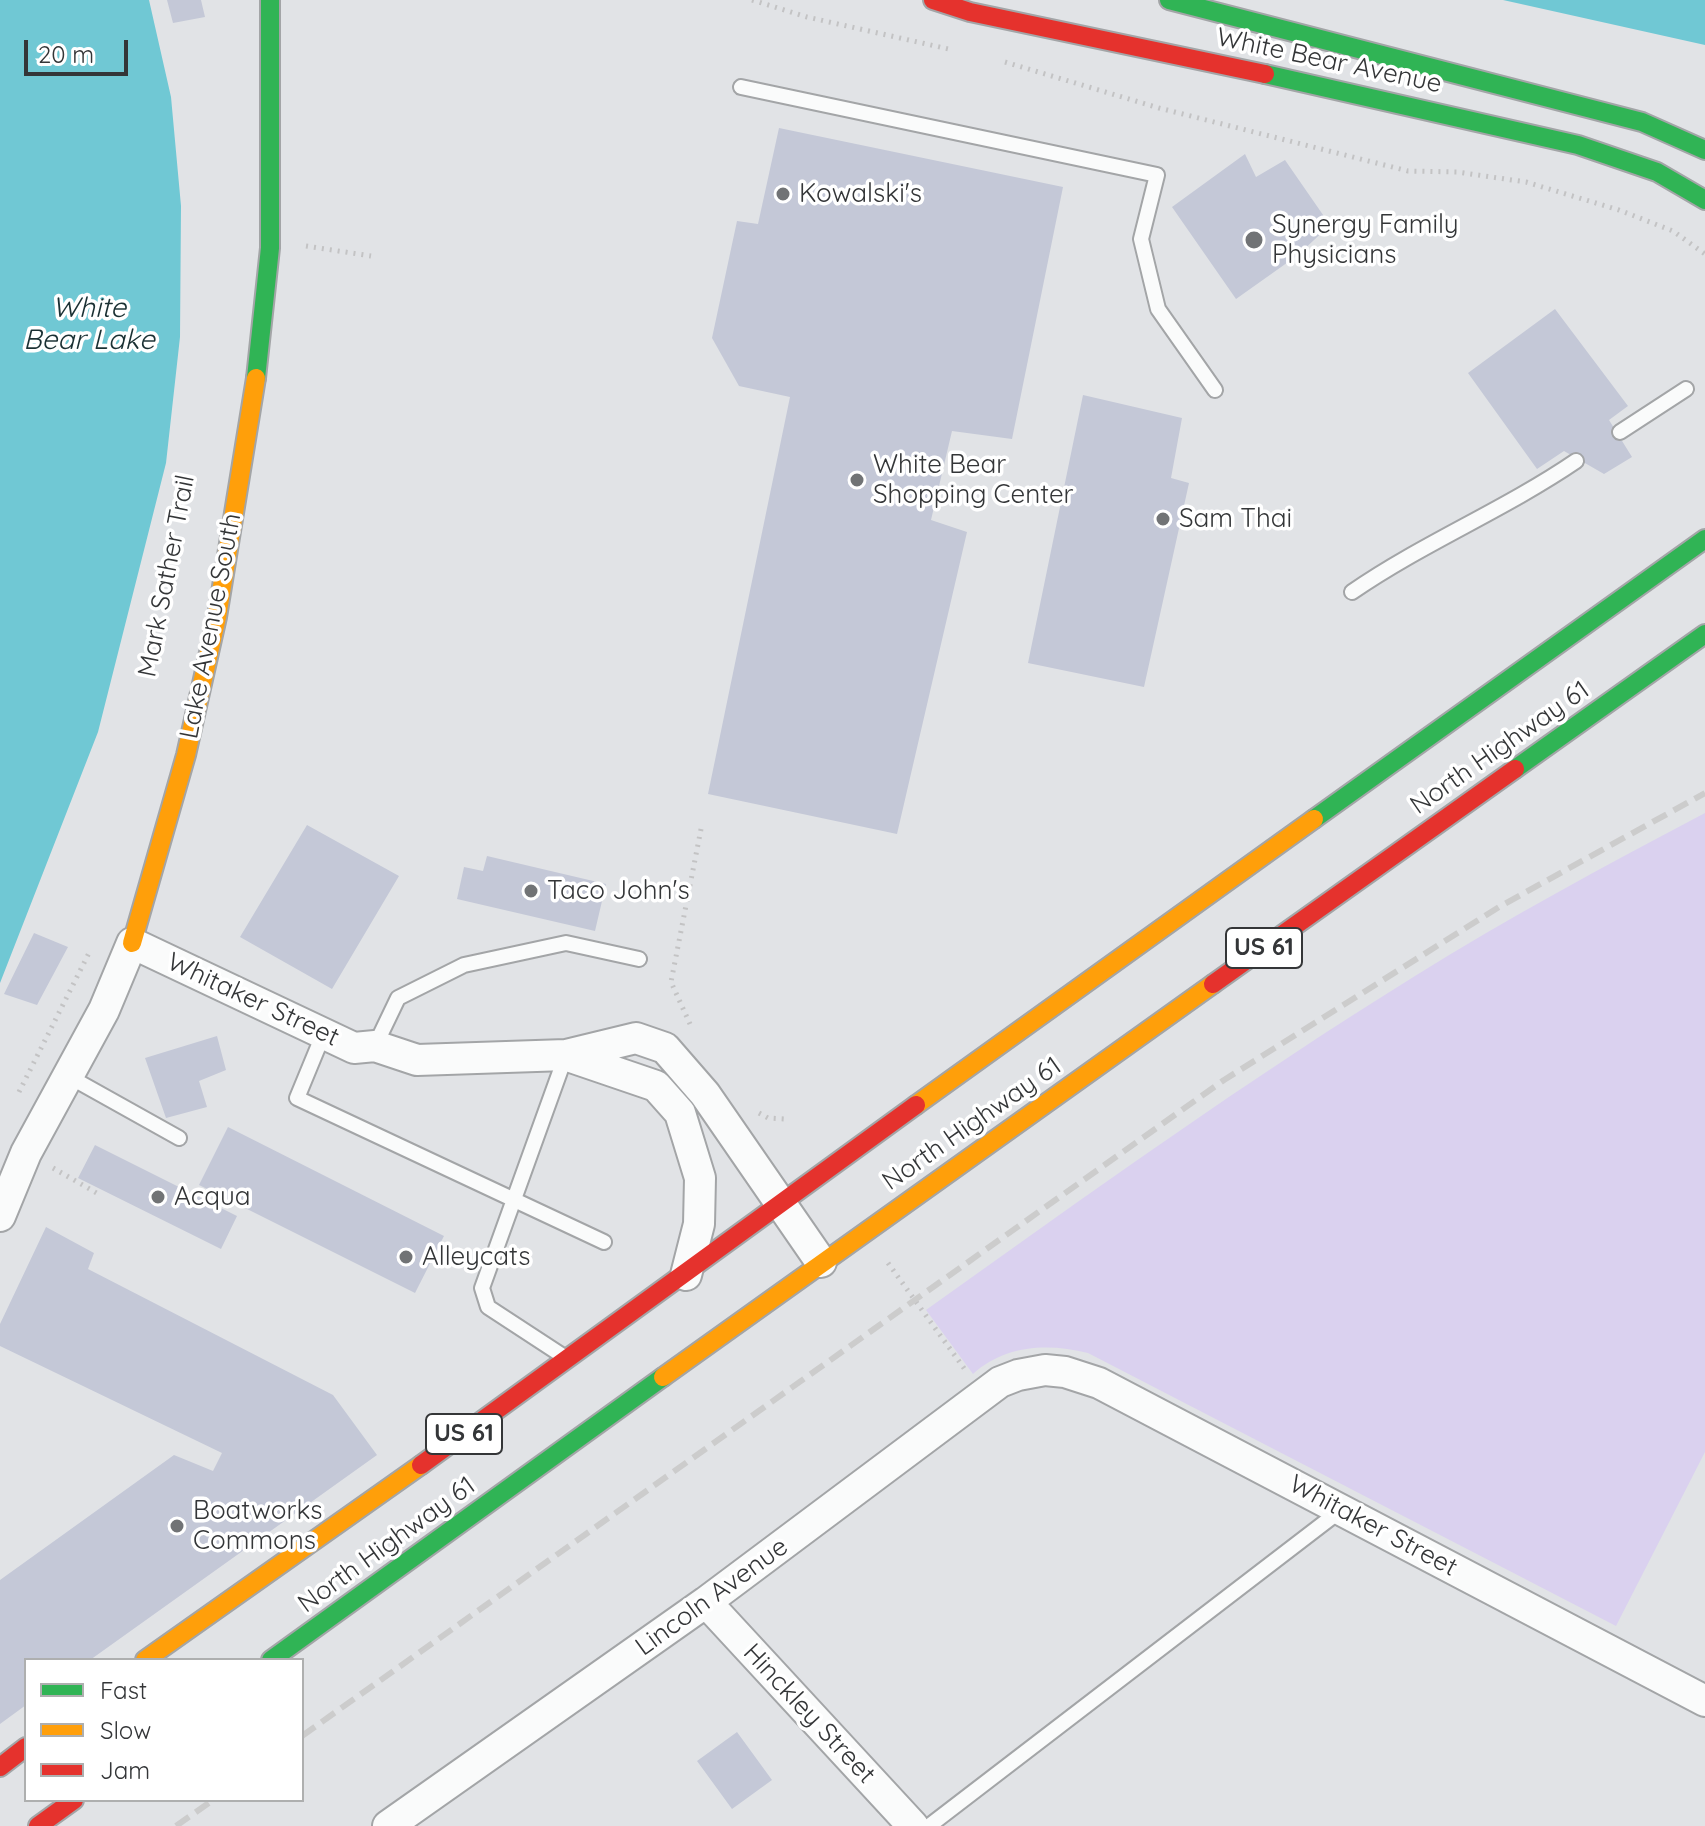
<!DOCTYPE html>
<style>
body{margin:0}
#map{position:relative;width:1705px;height:1826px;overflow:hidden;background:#e1e3e6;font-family:Quicksand,sans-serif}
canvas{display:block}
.legend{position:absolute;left:24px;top:1658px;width:280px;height:144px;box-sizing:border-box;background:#fff;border:2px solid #aeafaf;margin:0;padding:10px 14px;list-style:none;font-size:24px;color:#343638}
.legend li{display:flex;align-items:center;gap:16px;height:40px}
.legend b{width:40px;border:2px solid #aeafaf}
.scale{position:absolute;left:24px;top:40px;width:104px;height:36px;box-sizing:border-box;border:4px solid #343638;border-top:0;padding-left:10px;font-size:24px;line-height:28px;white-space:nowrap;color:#343638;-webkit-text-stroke:6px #fff;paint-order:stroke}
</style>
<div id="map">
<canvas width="1705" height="1826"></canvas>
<ul class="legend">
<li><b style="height:10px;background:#30b455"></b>Fast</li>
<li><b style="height:10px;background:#ff9f0a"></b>Slow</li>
<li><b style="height:10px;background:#e5322d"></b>Jam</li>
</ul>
<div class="scale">20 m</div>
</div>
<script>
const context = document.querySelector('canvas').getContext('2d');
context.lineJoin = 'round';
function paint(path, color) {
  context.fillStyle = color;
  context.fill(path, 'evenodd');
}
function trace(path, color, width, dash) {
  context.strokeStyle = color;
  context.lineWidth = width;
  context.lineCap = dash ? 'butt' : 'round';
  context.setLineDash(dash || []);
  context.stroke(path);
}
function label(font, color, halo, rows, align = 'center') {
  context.font = font + ' Quicksand,sans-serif';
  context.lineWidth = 7;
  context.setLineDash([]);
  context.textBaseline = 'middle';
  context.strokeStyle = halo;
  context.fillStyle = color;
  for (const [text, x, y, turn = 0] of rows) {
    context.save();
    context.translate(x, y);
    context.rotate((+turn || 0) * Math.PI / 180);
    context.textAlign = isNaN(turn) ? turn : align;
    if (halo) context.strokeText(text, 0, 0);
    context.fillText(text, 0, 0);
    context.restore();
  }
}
paint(new Path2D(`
 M1705,813V1452L1616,1626L1088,1353C1048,1343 1005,1345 973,1374L926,1310C1087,1195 1247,1080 1415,976C1509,917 1607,865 1705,813Z`), '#dad1ef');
paint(new Path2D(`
 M0,0H149L171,97L181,206L180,337L166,463L98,732L0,983Z
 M1503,0H1705V45Z`), '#70c8d4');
paint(new Path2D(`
 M167,0H201L205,17L173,23Z
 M779,128L1063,187L1012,439L952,431L931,520L967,532L897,834L708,794L790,397L739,386L712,338L737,221L758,224Z
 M1245,154L1256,177L1285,160L1330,225L1298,255L1236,299L1172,207Z
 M1555,309L1628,406L1609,420L1632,457L1604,474L1564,451L1537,469L1468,373Z
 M1083,395L1182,418L1171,478L1189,483L1144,687L1028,663Z
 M307,825L399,876L332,989L240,937Z
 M487,856L606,884L595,931L457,899L464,867L483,871Z
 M34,933L68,947L37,1005L4,994Z
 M217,1036L226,1070L199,1081L207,1107L166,1118L145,1058Z
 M228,1127L444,1236L415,1293L199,1185Z
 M95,1145L237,1216L221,1249L78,1178Z
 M46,1227L94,1253L88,1269L333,1395L377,1455L90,1660H26V1705L0,1724V1580L174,1455L213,1471L222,1453L0,1346V1324Z
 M737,1732L772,1780L732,1809L697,1761Z`), '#c4c8d7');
const lane = new Path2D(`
 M741,87L1157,175L1141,239L1158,309L1215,390
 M1620,432L1686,389
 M1352,592C1423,543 1504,510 1576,461
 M323,1035L297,1098L604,1242
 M375,1046L398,998L464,965L566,943L639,959
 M68,1076L179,1138
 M566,1358L488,1307L482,1288L566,1055
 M929,1826L1341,1510`);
const street = new Path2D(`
 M568,1056L656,1086L680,1113L700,1178L699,1224L686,1275
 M0,1216L26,1153L104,1010L132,943L354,1048L375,1046L417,1060L566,1055L636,1038L665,1048L705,1094L821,1262
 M706,1602L913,1826
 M388,1826L706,1602L1000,1382L1018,1375L1045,1370L1065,1372L1099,1383L1705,1701`);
const fast = new Path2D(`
 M1169,0L1642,122L1705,150
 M1265,74L1578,145L1657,172L1705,200
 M256,378L270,248V0
 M1515,769L1705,634
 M1314,819L1705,539
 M271,1660L663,1377`);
const slow = new Path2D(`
 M132,943L186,755L217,617L256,378
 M916,1105L1314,819
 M663,1377L1213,984
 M145,1660L421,1465`);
const jam = new Path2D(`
 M933,0L970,12L1265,74
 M1213,984L1515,769
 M421,1465L916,1105
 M0,1767L26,1747
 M38,1826L74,1800`);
trace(lane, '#a3a5a7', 18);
trace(street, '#a3a5a7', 34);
trace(fast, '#a3a5a7', 22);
trace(slow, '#a3a5a7', 22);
trace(jam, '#a3a5a7', 22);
trace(new Path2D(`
 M752,0L807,17L953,50
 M1005,62L1159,108L1408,171L1457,172L1526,182L1619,210L1673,231L1705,254
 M306,246L371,256
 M690,1024L671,982L702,824
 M19,1092L90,951
 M759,1113L768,1118L785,1119
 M53,1168L100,1195
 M888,1263L966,1371`), '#c3c3c4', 5, [2, 6]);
trace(lane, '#fafbfb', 14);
trace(street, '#fafbfb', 30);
trace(fast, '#30b455', 18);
trace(slow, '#ff9f0a', 18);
trace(jam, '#e5322d', 18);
trace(new Path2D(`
 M302,1736L1224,1080L1499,907L1705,793
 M176,1826L213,1800`), '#ccc', 6, [16, 8]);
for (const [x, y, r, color] of [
 [783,194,8,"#717375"],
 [1254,240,10,"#717375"],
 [857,480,8,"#717375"],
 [1163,519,8,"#717375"],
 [531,891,8,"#717375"],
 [158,1197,8,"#717375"],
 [406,1257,8,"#717375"],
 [177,1526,8,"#717375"]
]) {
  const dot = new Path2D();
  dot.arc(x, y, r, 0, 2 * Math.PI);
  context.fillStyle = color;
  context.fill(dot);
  trace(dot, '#fff', 3);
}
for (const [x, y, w] of [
 [1264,948,76],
 [464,1434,76]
]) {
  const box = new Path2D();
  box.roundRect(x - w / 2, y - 20, w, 40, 6);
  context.fillStyle = '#fff';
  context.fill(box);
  trace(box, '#343638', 2);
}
label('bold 24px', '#343638', null, [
 ["US 61",1264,948],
 ["US 61",464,1434]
]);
label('26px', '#343638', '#fff', [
 ["White Bear Avenue",1329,61,12],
 ["Mark Sather Trail",167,576,-79],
 ["Lake Avenue South",211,626,-79],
 ["North Highway 61",1500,748,-35],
 ["Whitaker Street",253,1000,25],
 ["North Highway 61",972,1124,-35],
 ["Whitaker Street",1373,1526,28],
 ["North Highway 61",387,1545,-36],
 ["Lincoln Avenue",712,1597,-36],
 ["Hinckley Street",809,1714,47]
]);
label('26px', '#343638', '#fff', [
 ["Kowalski's",799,194],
 ["Synergy Family",1272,225],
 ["Physicians",1272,255],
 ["White Bear",873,465],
 ["Shopping Center",873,495],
 ["Sam Thai",1179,519],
 ["Taco John's",547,891],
 ["Acqua",174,1197],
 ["Alleycats",422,1257],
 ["Boatworks",193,1511],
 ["Commons",193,1541]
], 'left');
label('italic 28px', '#1a3033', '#fff', [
 ["White",89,309],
 ["Bear Lake",89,341]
]);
</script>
